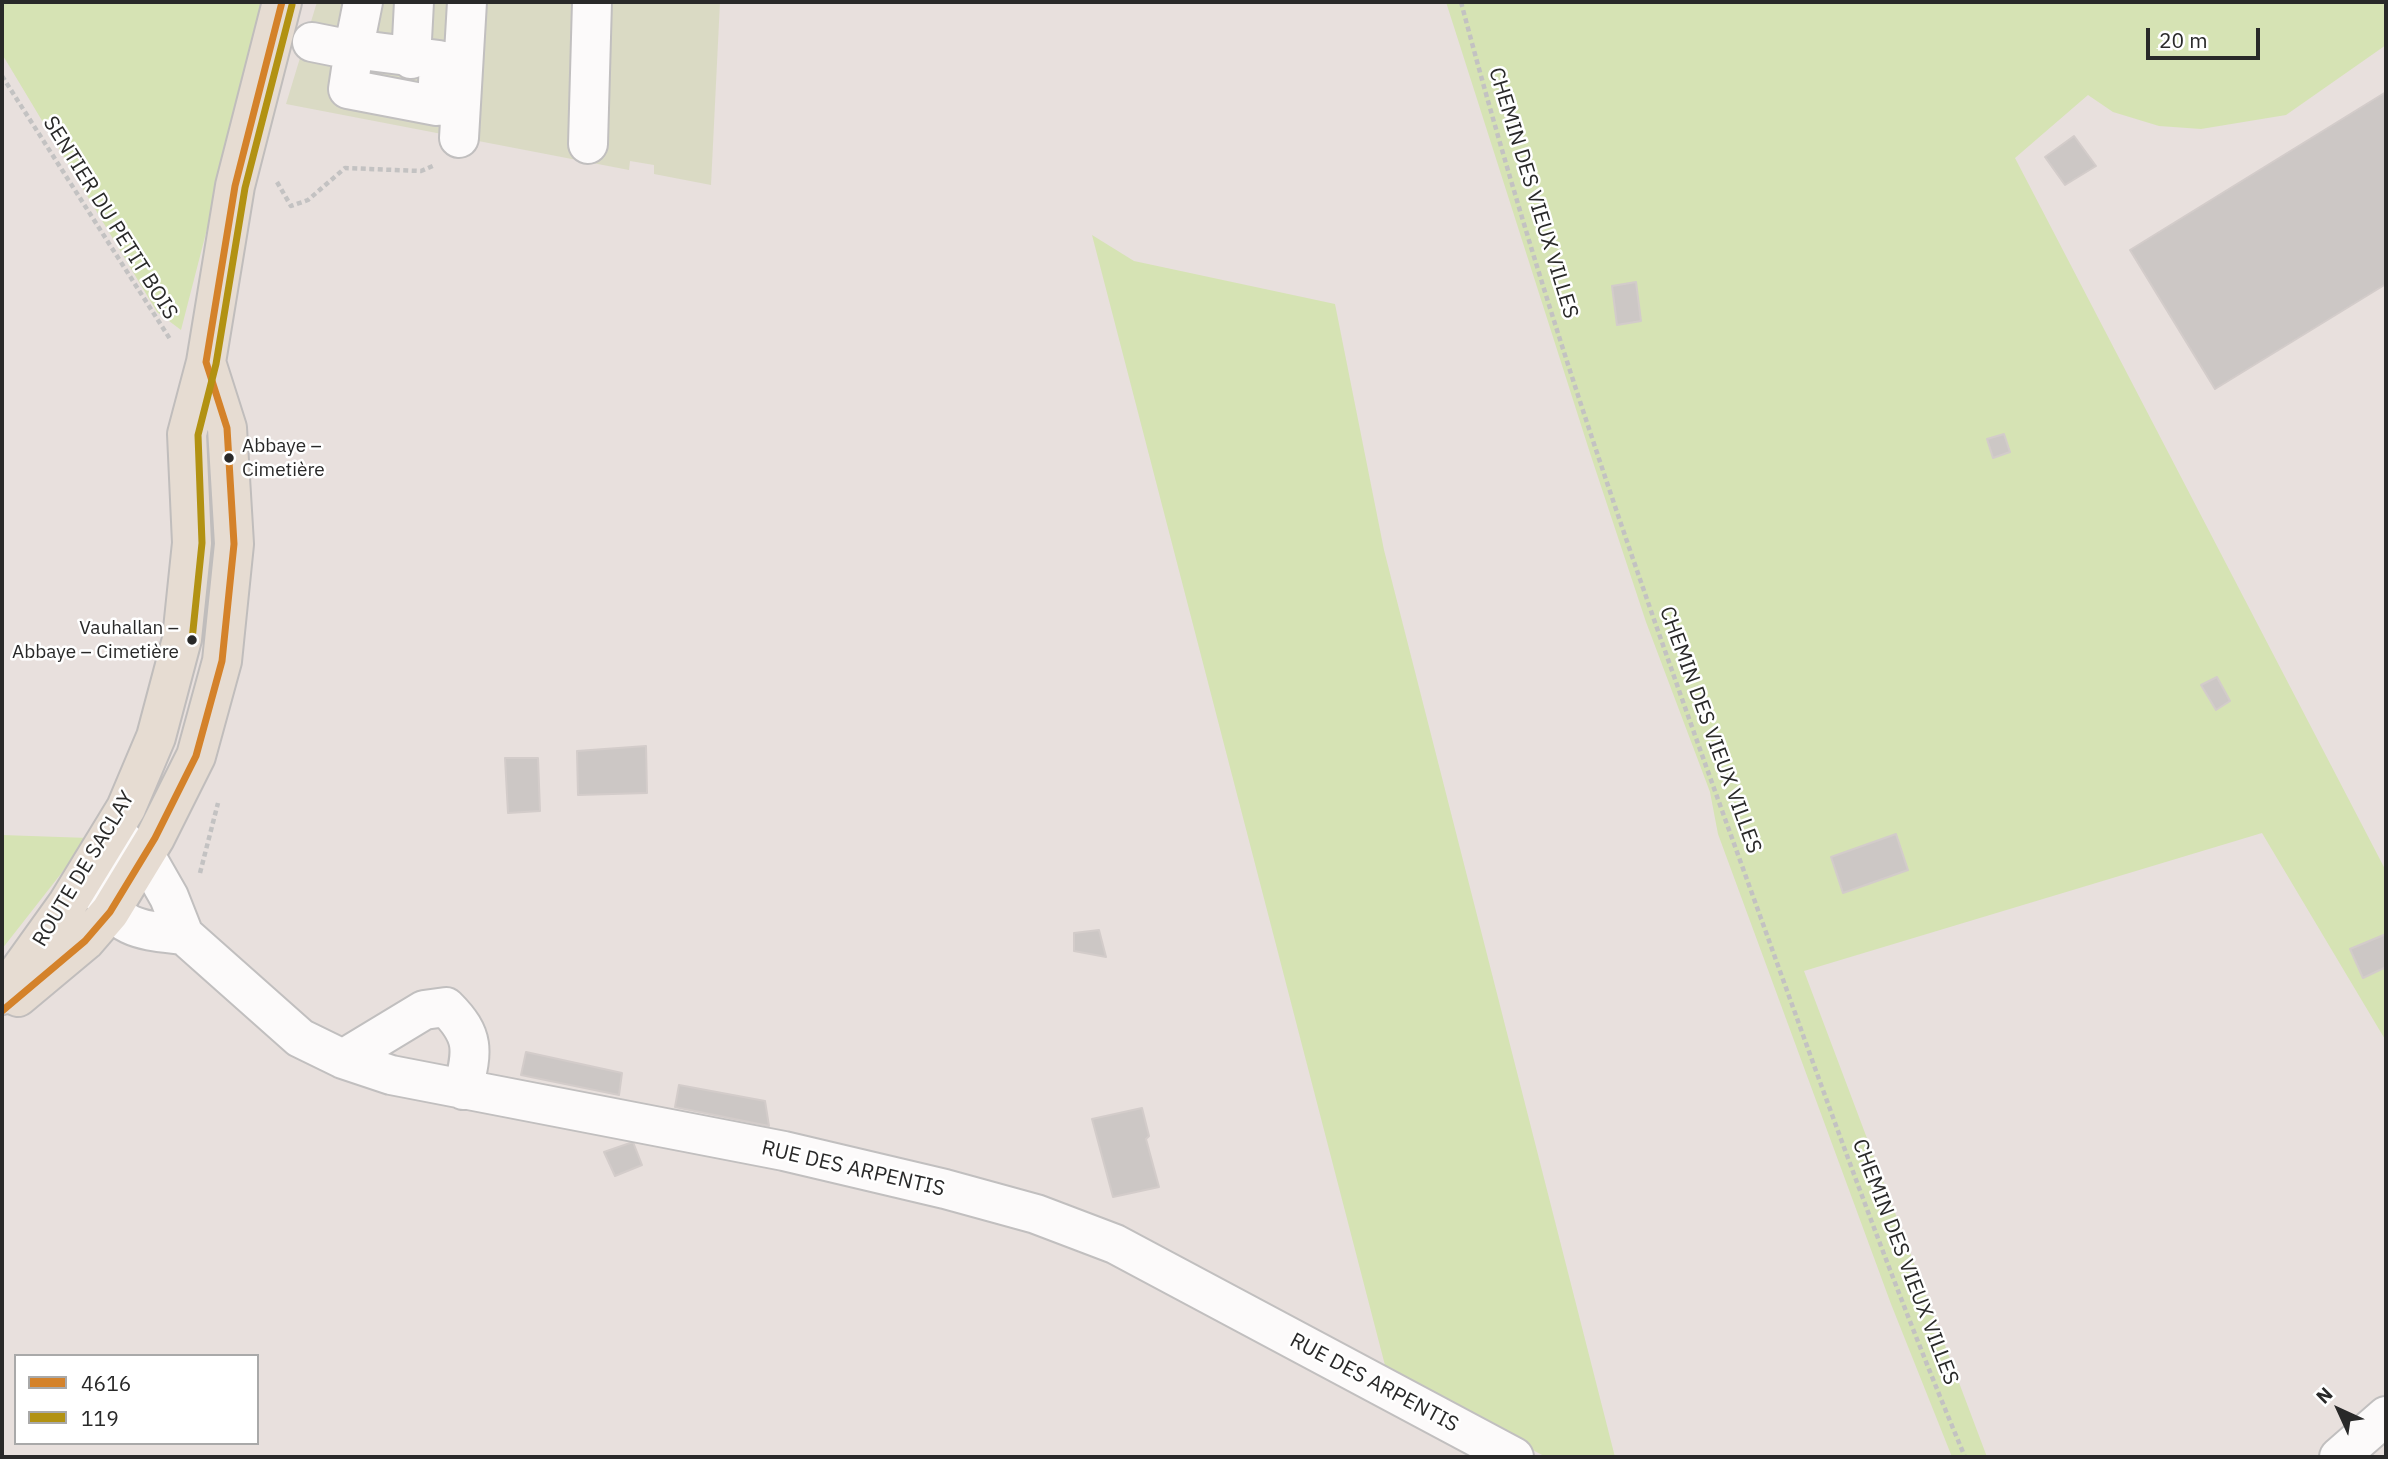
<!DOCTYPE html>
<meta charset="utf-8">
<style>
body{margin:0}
#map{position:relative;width:2388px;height:1459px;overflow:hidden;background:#e8e0dd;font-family:"IBM Plex Sans",sans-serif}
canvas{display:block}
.frame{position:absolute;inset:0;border:4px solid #292929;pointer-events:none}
.legend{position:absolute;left:14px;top:1354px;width:245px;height:91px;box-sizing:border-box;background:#fff;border:2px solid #a9a9a9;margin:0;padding:9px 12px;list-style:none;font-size:21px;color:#292929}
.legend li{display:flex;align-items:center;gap:14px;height:35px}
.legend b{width:35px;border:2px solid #a9a9a9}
.north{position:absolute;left:2304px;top:1375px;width:70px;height:70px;-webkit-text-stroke:5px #fff;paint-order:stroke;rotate:315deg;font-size:19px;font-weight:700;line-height:28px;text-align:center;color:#292929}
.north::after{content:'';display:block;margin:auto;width:24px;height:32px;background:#292929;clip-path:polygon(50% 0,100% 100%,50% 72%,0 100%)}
.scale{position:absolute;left:2146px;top:28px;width:114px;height:32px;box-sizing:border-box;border:4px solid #292929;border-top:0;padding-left:9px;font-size:21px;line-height:24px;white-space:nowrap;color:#292929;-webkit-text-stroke:5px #fff;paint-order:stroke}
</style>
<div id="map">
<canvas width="2388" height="1459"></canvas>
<div class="frame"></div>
<ul class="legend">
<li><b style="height:9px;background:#d4822a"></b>4616</li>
<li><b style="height:9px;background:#b29212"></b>119</li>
</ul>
<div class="north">N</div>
<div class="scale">20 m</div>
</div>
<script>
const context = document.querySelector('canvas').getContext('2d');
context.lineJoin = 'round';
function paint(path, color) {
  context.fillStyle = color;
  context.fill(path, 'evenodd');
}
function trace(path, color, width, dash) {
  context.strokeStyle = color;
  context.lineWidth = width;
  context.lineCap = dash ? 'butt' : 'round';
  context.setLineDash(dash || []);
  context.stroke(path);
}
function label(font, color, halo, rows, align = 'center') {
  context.font = font + ' "IBM Plex Sans",sans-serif';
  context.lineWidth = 5;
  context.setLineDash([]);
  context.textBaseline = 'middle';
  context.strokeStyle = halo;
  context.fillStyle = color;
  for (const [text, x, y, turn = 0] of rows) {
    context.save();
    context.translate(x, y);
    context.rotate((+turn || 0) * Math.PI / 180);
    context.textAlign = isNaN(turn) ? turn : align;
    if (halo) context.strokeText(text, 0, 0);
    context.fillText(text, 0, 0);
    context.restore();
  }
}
paint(new Path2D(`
 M2,2H280L233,128L181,330L157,312L2,54Z
 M1446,2H2386V45L2286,115L2201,129L2159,126L2113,112L2088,95L2015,158L2386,871V1041L2262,833L1804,971L1987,1457H1952L1891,1304L1718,834L1710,792L1646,622L1590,453Z
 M1092,235L1134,261L1335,304L1384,550L1615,1457H1546L1387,1373Z
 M2,835L89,838L2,949Z`), '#d6e3b4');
paint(new Path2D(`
 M317,2H720L711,185L654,174V165L630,161L629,170L286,104Z`), '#dadac4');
const building = new Path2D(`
 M2386,92V284L2215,389L2130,250Z
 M2074,136L2096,166L2065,185L2045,157Z
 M1636,282L1641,321L1617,325L1612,286Z
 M2004,434L2010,452L1993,458L1987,439Z
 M2217,677L2230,701L2216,710L2201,685Z
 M646,746L647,793L578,795L577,751Z
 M505,758H538L540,811L508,813Z
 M1896,834L1908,870L1843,893L1831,857Z
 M1099,930L1106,957L1074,951V933Z
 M2386,934V967L2363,978L2350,949Z
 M526,1052L622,1073L619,1095L521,1075Z
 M679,1085L765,1101L769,1126L675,1107Z
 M1142,1108L1149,1136L1146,1139L1159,1187L1113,1197L1092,1119Z
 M633,1142L642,1165L615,1176L604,1152Z`);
paint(building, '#ccc7c5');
trace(building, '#d3ccca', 2);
const minor = new Path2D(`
 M312,42L347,49
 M359,47L361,50L353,56L347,49L355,42L363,2
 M353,56L348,89L437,106L439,60L361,50
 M411,59L414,2
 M459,138L467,2
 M588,144L592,2
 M124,841L99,889C118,931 143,930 184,935
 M145,855L169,897L184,935L300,1038L343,1059L391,1075L784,1151L945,1189L1036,1214L1115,1244L1514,1457
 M343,1059L424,1010L446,1007C476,1037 472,1051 463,1090
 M2339,1457L2386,1416`);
const major = new Path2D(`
 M2,995L68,903L126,808L156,737L182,639L192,543L187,434L206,362L235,186L282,2
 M18,997L85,941L110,912L155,838L196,756L222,661L234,544L227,428L206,362`);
trace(minor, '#c1bfbf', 42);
trace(major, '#c0bdbc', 42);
trace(new Path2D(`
 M1461,2C1538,294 1638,579 1741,863C1813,1062 1883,1262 1965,1457
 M2,76L170,339
 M277,182L291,206L308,200L345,168L421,171L435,165
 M200,873L218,803`), '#c3c2c2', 4.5, [5, 3.5]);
trace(minor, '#fcfafa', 38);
trace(major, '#e6dcd2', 38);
trace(new Path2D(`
 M2,1011L85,941L110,912L155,838L196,756L222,661L234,544L227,428L206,362L235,186L282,2`), '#d4822a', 7);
trace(new Path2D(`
 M192,640L202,543L198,435L216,364L245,188L292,5`), '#b29212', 7);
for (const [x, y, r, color] of [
 [229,458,6,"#292929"],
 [192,640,6,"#292929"]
]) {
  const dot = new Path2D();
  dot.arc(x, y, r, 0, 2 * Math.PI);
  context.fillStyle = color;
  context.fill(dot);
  trace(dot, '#fff', 2.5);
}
label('19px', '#292929', '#fff', [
 ["Abbaye –",242,447],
 ["Cimetière",242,471],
 ["Vauhallan –",179,629,"right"],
 ["Abbaye – Cimetière",179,653,"right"]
], 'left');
label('21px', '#292929', '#fff', [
 ["CHEMIN DES VIEUX VILLES",1533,193,73],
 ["SENTIER DU PETIT BOIS",110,218,58],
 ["CHEMIN DES VIEUX VILLES",1710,730,70],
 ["ROUTE DE SACLAY",84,869,-59],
 ["RUE DES ARPENTIS",853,1169,13],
 ["CHEMIN DES VIEUX VILLES",1905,1262,69],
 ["RUE DES ARPENTIS",1374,1383,28]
]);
</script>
